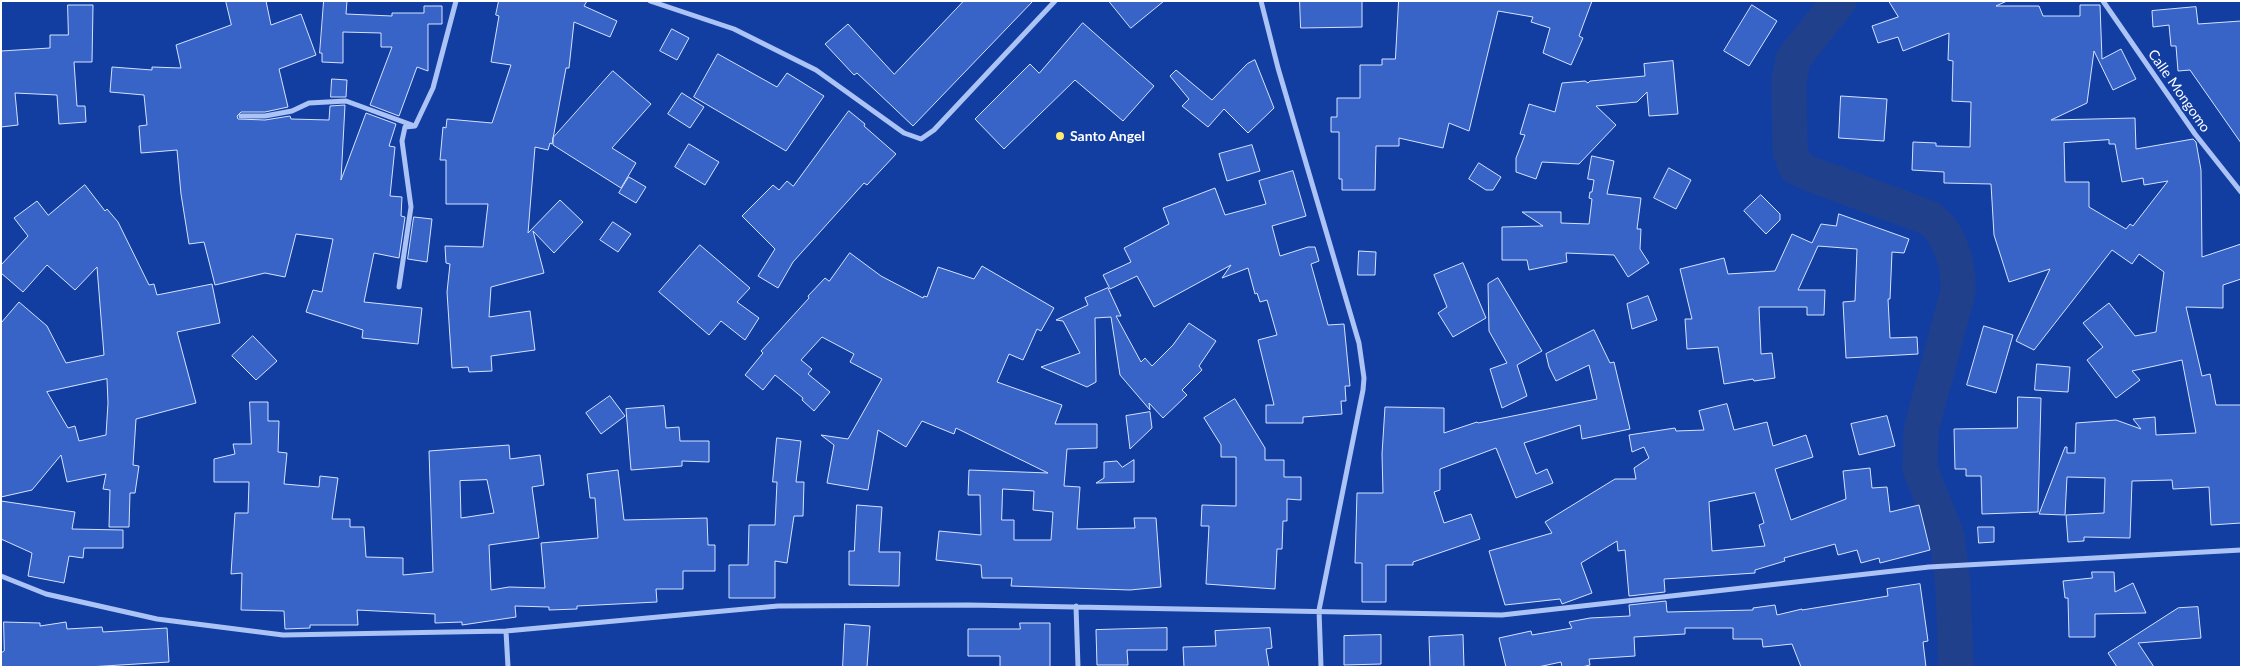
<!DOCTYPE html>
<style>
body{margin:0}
#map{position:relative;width:2242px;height:668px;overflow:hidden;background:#133ea1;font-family:Lato,sans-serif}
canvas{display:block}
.frame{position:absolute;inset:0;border:2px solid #fff;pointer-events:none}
</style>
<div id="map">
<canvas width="2242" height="668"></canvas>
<div class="frame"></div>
</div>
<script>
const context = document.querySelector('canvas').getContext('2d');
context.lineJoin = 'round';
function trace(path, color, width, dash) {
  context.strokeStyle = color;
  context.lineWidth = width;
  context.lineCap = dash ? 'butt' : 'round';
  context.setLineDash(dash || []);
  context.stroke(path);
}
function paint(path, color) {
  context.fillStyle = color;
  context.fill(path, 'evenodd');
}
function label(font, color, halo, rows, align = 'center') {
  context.font = font + ' Lato,sans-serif';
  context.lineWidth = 4;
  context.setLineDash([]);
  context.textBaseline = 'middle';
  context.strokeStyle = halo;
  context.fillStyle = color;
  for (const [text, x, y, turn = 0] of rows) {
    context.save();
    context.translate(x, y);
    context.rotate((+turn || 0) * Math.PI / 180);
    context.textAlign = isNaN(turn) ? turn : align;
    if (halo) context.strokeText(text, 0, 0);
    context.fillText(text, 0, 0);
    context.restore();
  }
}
trace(new Path2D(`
 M1839,1L1793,59L1789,81L1790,151L1796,167L1808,173L1929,218C1951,233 1959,267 1958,292L1921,430L1920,469L1947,536L1953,585L1956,667`), '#21408c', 35);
const building = new Path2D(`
 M226,1H266L271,25L301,14L316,55L279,69L288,107L265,112H241L237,116L238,119L265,120L290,116L291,119L329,120L330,106L345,105L341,180L366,113L396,124L389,146L395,147L390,196L402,197L401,216L405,217L399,258L374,253L364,302L422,308L418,344L362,338L363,330L306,312L313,290L322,292L333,239L296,234L285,277L265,273L215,285L204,242L189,244L181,194L177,150L141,153L139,126L147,125L144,95L110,92L112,67L152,70V67L181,68L176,45L231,25Z
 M324,1H347L346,14L392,16V13H424V6H442V24H428V71L417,67L399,116L370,105L392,47H381V33L343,32V63L322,62V53H320Z
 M499,1H587L584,6L617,21L610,37L574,22L569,68H566L552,144L550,143L548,150L535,147L528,233L560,200L583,222L554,253L533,231L544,273L491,287L489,317L530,311L535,350L491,356L492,371L469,372L468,367L452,368L447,292L450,264L446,263L445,246L483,247L488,204H446V160H440L443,127L446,128L447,119L492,123L511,65L491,62L499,16L496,15Z
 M964,1H1033L913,126L857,73L854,75L825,44L848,24L894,74Z
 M1109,1H1164L1131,28Z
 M1300,1H1362V27L1301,28Z
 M1399,1H1592L1579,36L1583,38L1571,65L1543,53L1550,28L1531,22L1533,17L1498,11L1469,131L1449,123L1443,148L1399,138V146H1376L1375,190H1342V179H1339V132H1331V117H1337V98H1360V65H1382V59H1395Z
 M1889,1H2007L1996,6H2039L2043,16H2080V5H2100L2102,59L2121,49L2136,79L2113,90L2094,51L2087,103L2051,120L2135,118L2136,149L2193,139L2196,142L2201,170L2202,257L2241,244V279L2223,285V308L2186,307L2202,376L2210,374L2216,405H2241V523L2211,525L2209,487L2173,489L2172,480L2132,481L2130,538L2084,537V541L2068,542L2066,515L2104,513L2105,478L2067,477L2065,515L2039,514L2065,447H2067V453H2075L2076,423L2116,420L2141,429L2133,419L2155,417L2156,435L2196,433L2182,360L2132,371L2140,380L2116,398L2087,360L2103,347L2083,323L2109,303L2135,336L2156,332L2164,272L2139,254L2132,264L2112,250L2034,350L2016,341L2050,269L2009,282L1994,235L1991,184L1944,183V172L1912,170L1913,142L1936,143V146L1970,147L1971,102L1952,101L1953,61L1948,60L1949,33L1903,51L1898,37L1878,43L1872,26L1898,17ZM2109,140V144H2115L2122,182L2143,178L2144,185L2168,181L2133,226L2130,224L2126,229L2089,207V182H2065L2064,143Z
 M68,5H93L92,62H74L77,106H85L86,122L59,124L57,95L15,93L18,125L1,127V51L50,48V35H68Z
 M1752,5L1777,21L1749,66L1724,51Z
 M2196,7L2198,24L2241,21V143L2190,70L2178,71L2176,46H2171L2169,25L2153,27L2152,11Z
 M1083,23L1154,86L1123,121L1075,80L1004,149L975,119L1030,64L1039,73Z
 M672,29L689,38L677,60L660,51Z
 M718,54L777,87L787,73L824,96L786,151L694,97Z
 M1255,60L1274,108L1248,133L1224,109L1208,127L1182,106L1189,99L1170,76L1176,70L1212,100L1247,64Z
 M1673,61L1678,114L1649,116L1647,92L1637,102L1596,106L1616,125L1579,164L1542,162L1536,179L1516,172V158L1525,135L1520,134L1529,104L1555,112L1562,83L1585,81L1588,83L1590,81L1645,76L1644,64Z
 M613,71L651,104L612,148L636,163L621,188L553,145V138Z
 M332,79L347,80L346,97H331Z
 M682,93L704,107L690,128L668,114Z
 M1841,96L1887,99L1884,141L1839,138Z
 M849,111L865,124L864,126L896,154L867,185L864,183L793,262L778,288L758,276L775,249L742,216L773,185L779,190L787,181L793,186Z
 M689,144L719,162L705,185L675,167Z
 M1252,145L1260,171L1227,181L1219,154Z
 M1592,156L1614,161L1607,194L1641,198L1637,229H1641L1640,249L1649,263L1628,277L1614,255L1566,253L1567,262L1529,270L1527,260H1502V227L1543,226L1522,212H1561V223L1589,224L1592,199L1589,198L1590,192H1592L1594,180L1588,179Z
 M1479,163L1501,177L1493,190H1486L1469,179Z
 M1669,168L1691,180L1676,209L1654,198Z
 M1293,171L1306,216L1272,226L1280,256L1308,247H1315L1319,261L1311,264L1328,325L1344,324L1350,386H1345L1346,401H1341L1342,414L1303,417V423H1266V405H1274L1258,340L1277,335L1267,300L1260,302L1257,293L1255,294L1248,268L1222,278L1231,265L1154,307L1137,276L1110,289L1103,275L1131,262L1124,248L1169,224L1163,208L1215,188L1225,215L1266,204L1259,181Z
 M629,177L646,187L636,203L619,193Z
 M85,185L105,211L107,209L118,222L149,285L154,284L157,295L212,284L220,323L177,332L196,403L136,419L133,465L139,466L135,493H130L129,527H109L110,490L103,489L106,474L67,482L61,455L32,490L1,497V323L19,302L47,326L66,363L104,355L97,267L75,290L47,265L23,292L1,273V265L28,236L14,218L37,201L48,215ZM107,379L108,403L106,435L79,441L75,426L68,428L47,392Z
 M1761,195L1780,214V220L1766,234L1744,211Z
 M1839,214L1909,239L1904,253L1892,252L1890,299H1888L1890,338L1917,337L1918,354L1846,358L1843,302L1855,301L1857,249L1818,246L1798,290H1825L1824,315H1807V307H1759L1761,354L1772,353L1775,378L1754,381L1753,379L1724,384L1718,347L1687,349L1685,319H1692L1680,269L1724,258L1728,274L1775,271L1792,234L1812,243L1821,224L1836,226Z
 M414,217L432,219L427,262L408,259Z
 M613,222L631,234L618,252L600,240Z
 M700,245L750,288L737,302L759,318L745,340L721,321L709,335L659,292Z
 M1359,251L1376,252L1375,275H1358Z
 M850,253L881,276L923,298L924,296L927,297L938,267L974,279L982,266L1054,308L1041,331L1037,329L1023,360L1009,354L997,382L1062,405L1055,424H1097V448L1067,449L1064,486L1080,487L1077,529L1135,528L1134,518H1156L1161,587L1130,590L1011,586L1012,578H982L981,565L936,560L939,531L981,535L980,495H968L969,470L1048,473L956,428L954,434L922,421L906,447L878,430L868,490L827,483L834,445L821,435L848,439L882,379L850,362L854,354L822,337L801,360L812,369L808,374L830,392L814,411L802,400L803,398L775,375L763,390L745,375L763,353L761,351L809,298L808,296L825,278L829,281ZM1003,489L1034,491L1033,510L1053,512L1051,540H1014V520H1002Z
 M1463,263L1486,318L1453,337L1438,313L1447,307L1434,275Z
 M1498,278L1542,351L1517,365L1527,396L1502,408L1490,369L1507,363L1489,331L1488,284Z
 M1108,288L1121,316H1116L1141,362L1145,358L1152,366L1173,345L1189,323L1216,341L1199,366L1202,370L1182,390L1187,395L1163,418L1149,403L1150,410L1120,375L1111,317L1095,318L1096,382L1087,387L1041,367L1080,353L1063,321L1056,320L1088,305L1085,298Z
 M1648,296L1657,320L1632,329L1627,304Z
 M1984,326L2013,335L1996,393L1967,385Z
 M1594,330L1610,363L1614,362L1630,429L1582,439L1580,425L1524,443L1536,474L1547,469L1553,483L1516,498L1496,448L1440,469V490L1434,492L1444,523L1471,514L1480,539L1413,562V565H1386V602H1362V563H1355L1357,493H1383L1382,454L1385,407L1444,408V433L1477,422L1478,423L1597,399L1589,365L1556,381L1549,367L1546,354Z
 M253,336L277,361L256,380L232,356Z
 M2037,364L2070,367L2068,392L2035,390Z
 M610,396L625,416L601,434L586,413Z
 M2018,397L2041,398L2038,512L1982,514L1981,476H1966V469H1955L1954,429L2017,428Z
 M1235,399L1265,448V460H1284V477H1301V500L1287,499V521H1283L1282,549H1277L1275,589L1206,584L1209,526H1201L1202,505L1236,506V457H1221V445L1204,418Z
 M250,402H268V421H279L278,452L287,453L284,484L319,487L320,476L338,478L332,519H350V527H364L366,557L403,558V575L433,572L429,451L509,445L510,459L540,455L544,485L532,487L539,538L489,545L491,590L509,587L545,588L541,543L598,538L595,498H590L587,474L618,470L624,520L707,518L708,545H715V571H683V589H656L657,602L577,606V609L549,610V607L515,606L516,617L462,625V622L435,623V614L357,610L358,625H310V628L285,629L284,611L241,610L242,573L231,574L235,513H248L249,482H214V459L235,454L233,444H251ZM487,480L494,513L461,518L460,481Z
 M1727,404L1734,430L1767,422L1773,446L1806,435L1813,457L1775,469L1791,520L1846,499L1843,471L1870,468L1872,488L1887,487L1890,512L1919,505L1930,550L1880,563L1879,558L1861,563L1857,550L1838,555L1835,544L1784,558L1785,561L1755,570V573L1664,579L1665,592L1629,596L1625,550L1618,551L1617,541L1581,563L1592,593L1562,604L1560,599L1505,605L1489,551L1552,533L1545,522L1615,479H1636L1634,468L1649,458L1644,447L1632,452L1629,435L1675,428L1676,431L1704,430L1699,411ZM1755,493L1764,523L1759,525L1765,546L1712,551L1709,502Z
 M664,406L666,428L679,427L680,441H709V462L682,461V466L631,470L626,409Z
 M1150,412L1152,428L1130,449L1126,416Z
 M1887,416L1895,446L1859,455L1851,424Z
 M777,438L801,441L796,482H804L803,516H794L787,563L775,561V598H729V565H748L749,525H775L777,482H773Z
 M1134,460V482L1096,483L1104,478V462L1117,461L1122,467Z
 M1,501L75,512L72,529L123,530V548H84L83,558L69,556L64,583L28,576L32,553L1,539Z
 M857,505L882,507L879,552H900L899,586L849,585V551H854Z
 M1978,527H1994V542L1979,543Z
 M2092,572H2114L2115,592L2133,583L2146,613L2095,614V637H2069L2068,598H2065L2063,581L2092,578Z
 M1920,584L1928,641L1923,642L1926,667H1801L1792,644L1763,647L1762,639H1733V628H1685V634L1634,637L1635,656L1589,659L1590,665L1582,667H1562L1561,662L1538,667H1506L1499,638L1531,631L1532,635L1572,628L1569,622L1590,618L1630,616L1629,605L1666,601L1667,612L1753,610V608L1775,605L1777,615L1802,609V610L1888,596L1887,589Z
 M2198,607L2201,638L2138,643L2154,667H2117L2108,653L2178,608Z
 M4,622L40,623V626L66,622L67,629L102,627L103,632L167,628L169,662L88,667H1V653L4,651Z
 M1020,623H1050V667H1000V656H968V629H1020Z
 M845,624L870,626L867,667H843Z
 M1167,628V650H1127L1128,665H1097L1096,630Z
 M1270,628L1272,648L1266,649L1269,667H1184L1183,647L1216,646L1215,631Z
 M1381,635V664L1344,665V636Z
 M1463,635L1464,667H1430L1429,637Z`);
paint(building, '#3764c6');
trace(building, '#d5e2fe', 1);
trace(new Path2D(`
 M650,1L734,29L816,70L904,133L921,139L934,130L1055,1
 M1261,1L1278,68L1359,343L1364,378L1363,390L1319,610L1321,667
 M2103,1L2195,134L2241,192
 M241,116H265L292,111L309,103L346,101L412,125
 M399,287L411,207L402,141L405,127L415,126L433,88L456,1
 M1,576L46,594L157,619L283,635L506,631L778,606L968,605L1502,615L1929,567L2241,550
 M1076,606L1078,667
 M506,631L508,667`), '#acc3f5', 5);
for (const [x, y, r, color] of [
 [1060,136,5,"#ffe970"]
]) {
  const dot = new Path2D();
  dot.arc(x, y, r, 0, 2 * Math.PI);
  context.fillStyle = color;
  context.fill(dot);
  trace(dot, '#133ea1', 2);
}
label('14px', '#fff', '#133ea1', [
 ["Calle Mongomo",2179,91,55]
]);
label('bold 14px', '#fff', '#133ea1', [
 ["Santo Angel",1070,136]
], 'left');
</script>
